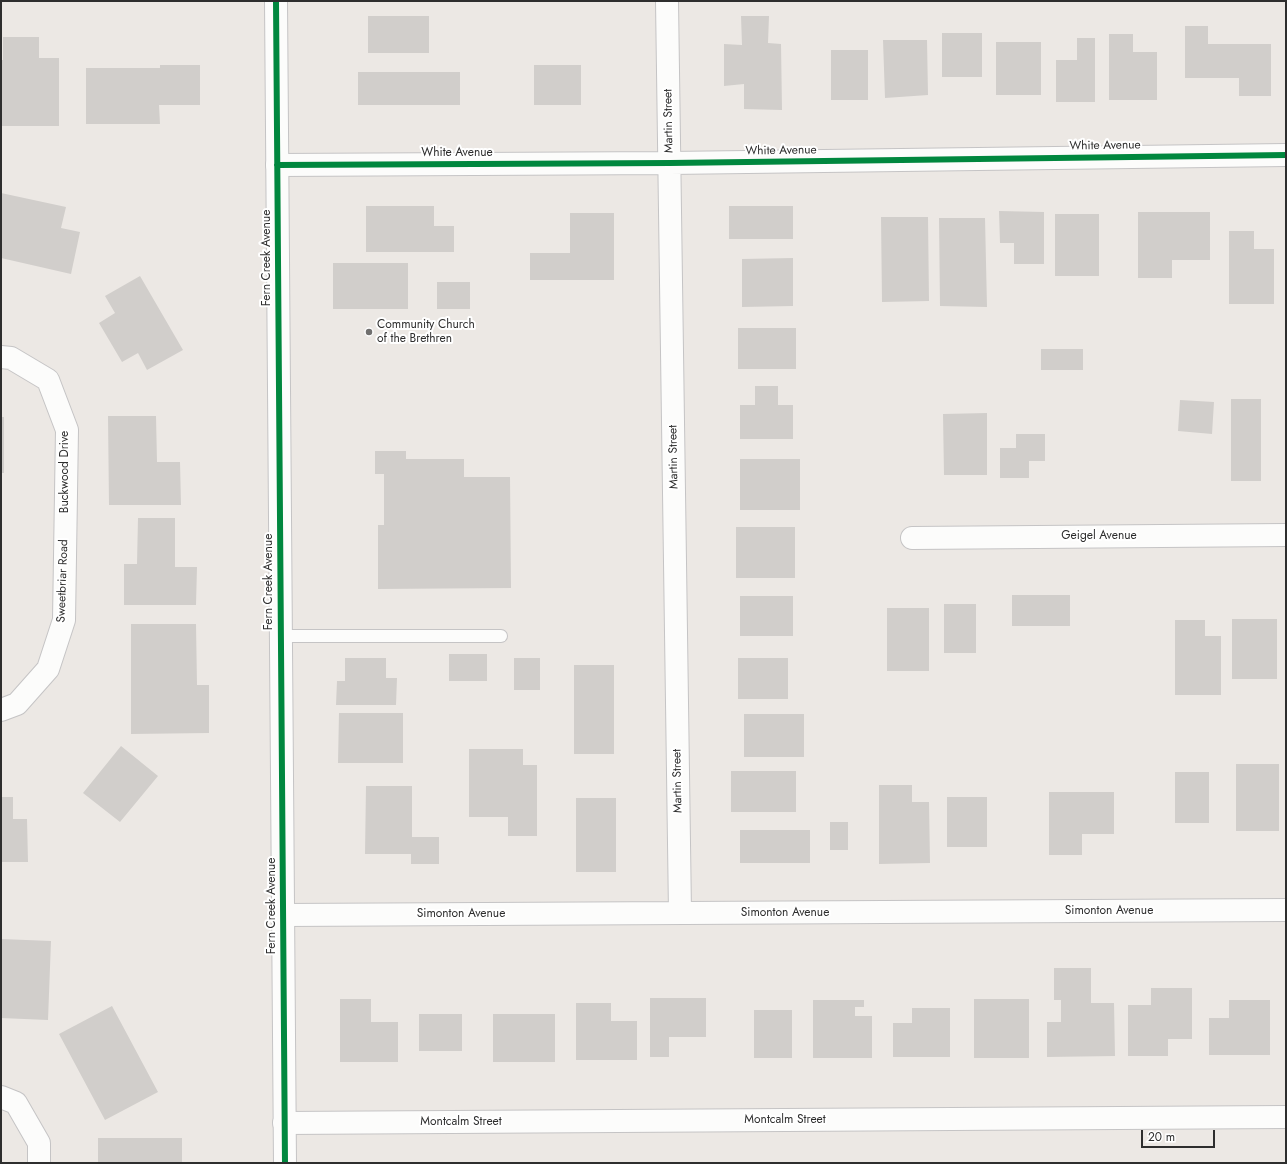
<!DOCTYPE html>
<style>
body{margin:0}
#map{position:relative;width:1287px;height:1164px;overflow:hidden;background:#ece8e4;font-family:Jost,sans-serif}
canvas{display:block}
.frame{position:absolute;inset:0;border:2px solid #2e2e2e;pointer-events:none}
.scale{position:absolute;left:1141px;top:1130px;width:74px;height:18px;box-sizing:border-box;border:2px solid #2e2e2e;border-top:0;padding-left:5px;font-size:12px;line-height:14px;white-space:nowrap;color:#2e2e2e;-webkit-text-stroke:3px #fff;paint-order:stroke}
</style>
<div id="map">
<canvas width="1287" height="1164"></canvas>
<div class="frame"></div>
<div class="scale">20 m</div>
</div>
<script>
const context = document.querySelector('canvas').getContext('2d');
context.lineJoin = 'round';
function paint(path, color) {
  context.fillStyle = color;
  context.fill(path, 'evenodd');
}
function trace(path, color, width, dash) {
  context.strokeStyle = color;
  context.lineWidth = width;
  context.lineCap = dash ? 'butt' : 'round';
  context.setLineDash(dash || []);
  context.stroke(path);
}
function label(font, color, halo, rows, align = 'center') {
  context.font = font + ' Jost,sans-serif';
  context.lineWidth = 4;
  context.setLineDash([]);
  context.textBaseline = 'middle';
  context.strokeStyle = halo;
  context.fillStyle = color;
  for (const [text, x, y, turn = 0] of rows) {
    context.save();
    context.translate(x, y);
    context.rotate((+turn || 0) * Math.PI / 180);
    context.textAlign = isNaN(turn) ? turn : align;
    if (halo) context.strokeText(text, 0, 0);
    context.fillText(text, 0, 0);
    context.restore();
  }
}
paint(new Path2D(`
 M368,16H429V53H368Z
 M741,16H769L768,43L781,44L782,110L744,109V84L724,86V44L742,45Z
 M1185,26H1208V44H1271V96H1239V78H1185Z
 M942,33H982V77H942Z
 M1109,34H1133V52H1157V100H1109Z
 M3,37H39V58H59V126H1V60H3Z
 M1077,38H1095V102H1056V60H1077Z
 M883,40H927L928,95L885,98Z
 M996,42H1041V95H996Z
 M831,50H868V100H831Z
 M160,65H200V105H159L160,124H86V68H160Z
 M534,65H581V105H534Z
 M358,72H460V105H358Z
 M1,193L66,207L61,228L80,232L71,274L1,258Z
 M366,206H434V226H454V252H366Z
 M729,206H793V239H729Z
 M999,211L1044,212V264H1014V243H1000Z
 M1138,212H1210V260H1172V278H1138Z
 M570,213H614V280H530V253H570Z
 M1055,214H1099V276H1055Z
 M881,217H928L929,301L882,302Z
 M939,218H985L987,307L940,306Z
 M1229,231H1254V249H1274V304H1229Z
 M793,258V306L742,307V259Z
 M333,263H408V309H333Z
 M140,276L183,350L147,370L138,353L122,362L99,323L115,313L105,296Z
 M437,282H470V309H437Z
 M738,328H796V369H738Z
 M1041,349H1083V370H1041Z
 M755,386H778V405H793V439H740V405H755Z
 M1231,399H1261V481H1231Z
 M1180,400L1214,402L1212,434L1178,431Z
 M987,413V475H944L943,414Z
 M108,416H156L157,462H180L181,505H109Z
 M1,417H4V473H1Z
 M1016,434H1045V461H1029V478H1000V448H1016Z
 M375,451H406V459H464V477H510L511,588L378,589V525H384V474H375Z
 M740,459H800V510H740Z
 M138,518H175V567H197L196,605H124V564H137Z
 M736,527H795V578H736Z
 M1012,595H1070V626H1012Z
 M740,596H793V636H740Z
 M944,604H976V653H944Z
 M887,608H929V671H887Z
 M1232,619H1277V679H1232Z
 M1175,620H1205V636H1221V695H1175Z
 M131,624H196L197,685H209V733L131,734Z
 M449,654H487V681H449Z
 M345,658H386V678H397L396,705H336L337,681H345Z
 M514,658H540V690H514Z
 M738,658H788V699H738Z
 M574,665H614V754H574Z
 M339,713H403V763H338Z
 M744,714H804V757H744Z
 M121,746L158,776L120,822L83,793Z
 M469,749H523V765H537V836H508V817H469Z
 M1236,764H1279V831H1236Z
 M731,771H796V812H731Z
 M1175,772H1209V823H1175Z
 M879,785H912V802H929L930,863L879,864Z
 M366,786H412V837H439V864H411V854H365Z
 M1049,792H1114V834H1082V855H1049Z
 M1,797H13V819H27L28,862H1Z
 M947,797H987V847H947Z
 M576,798H616V872H576Z
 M830,822H848V850H830Z
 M740,830H810V863H740Z
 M1,939L51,941L48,1020L1,1018Z
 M1054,968H1091V1003H1114L1115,1056L1047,1057V1022H1061V1000H1054Z
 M1151,988H1192V1039H1168V1056H1128V1005H1151Z
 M650,998H706V1037H669V1057H650Z
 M340,999H371V1022H398V1062H340Z
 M974,999H1029V1058H974Z
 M813,1000H864V1007H855V1016H872V1058H813Z
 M1229,1000H1270V1055H1209V1018H1229Z
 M576,1003H611V1021H637V1060H576Z
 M112,1006L158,1092L105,1120L59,1034Z
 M912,1008H950V1057H893V1023H912Z
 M754,1010H792V1058H754Z
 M419,1014H462V1051H419Z
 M493,1014H555V1062H493Z
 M98,1138H182V1163H98Z`), '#d1cecb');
const lane = new Path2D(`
 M281,636H501`);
const street = new Path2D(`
 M667,1L680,913
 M277,165L670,163L1286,155
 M1,357L11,358L48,380L67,430L64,620L48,669L17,704L1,710
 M912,538L1286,535
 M283,915L1286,910
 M1,1097L16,1103L39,1143V1163
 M284,1123L1286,1117`);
const secondary = new Path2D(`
 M276,1L285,1163`);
trace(lane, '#c5c4c5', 14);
trace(street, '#c5c4c5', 24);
trace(secondary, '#c5c4c5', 24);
trace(lane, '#fcfcfb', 12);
trace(street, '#fcfcfb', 22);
trace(secondary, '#fcfcfb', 22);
trace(new Path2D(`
 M276,1L285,1163
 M277,165L670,163L1286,155`), '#00873e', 6);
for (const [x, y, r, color] of [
 [369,332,4,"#706f6e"]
]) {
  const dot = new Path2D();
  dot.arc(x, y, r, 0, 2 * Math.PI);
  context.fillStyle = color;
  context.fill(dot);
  trace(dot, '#fff', 1.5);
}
label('12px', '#2e2e2e', '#fff', [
 ["Martin Street",669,121,-91],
 ["White Avenue",1105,146,-1],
 ["White Avenue",781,151,-1],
 ["White Avenue",457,153],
 ["Fern Creek Avenue",267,258,-90],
 ["Martin Street",674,457,-91],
 ["Buckwood Drive",65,472,-90],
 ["Geigel Avenue",1099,536],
 ["Sweetbriar Road",63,581,-88],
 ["Fern Creek Avenue",269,582,-90],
 ["Martin Street",678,781,-91],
 ["Fern Creek Avenue",272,906,-90],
 ["Simonton Avenue",1109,911],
 ["Simonton Avenue",785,913],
 ["Simonton Avenue",461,914],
 ["Montcalm Street",785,1120],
 ["Montcalm Street",461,1122]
]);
label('12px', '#2e2e2e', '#fff', [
 ["Community Church",377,325],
 ["of the Brethren",377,339]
], 'left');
</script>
